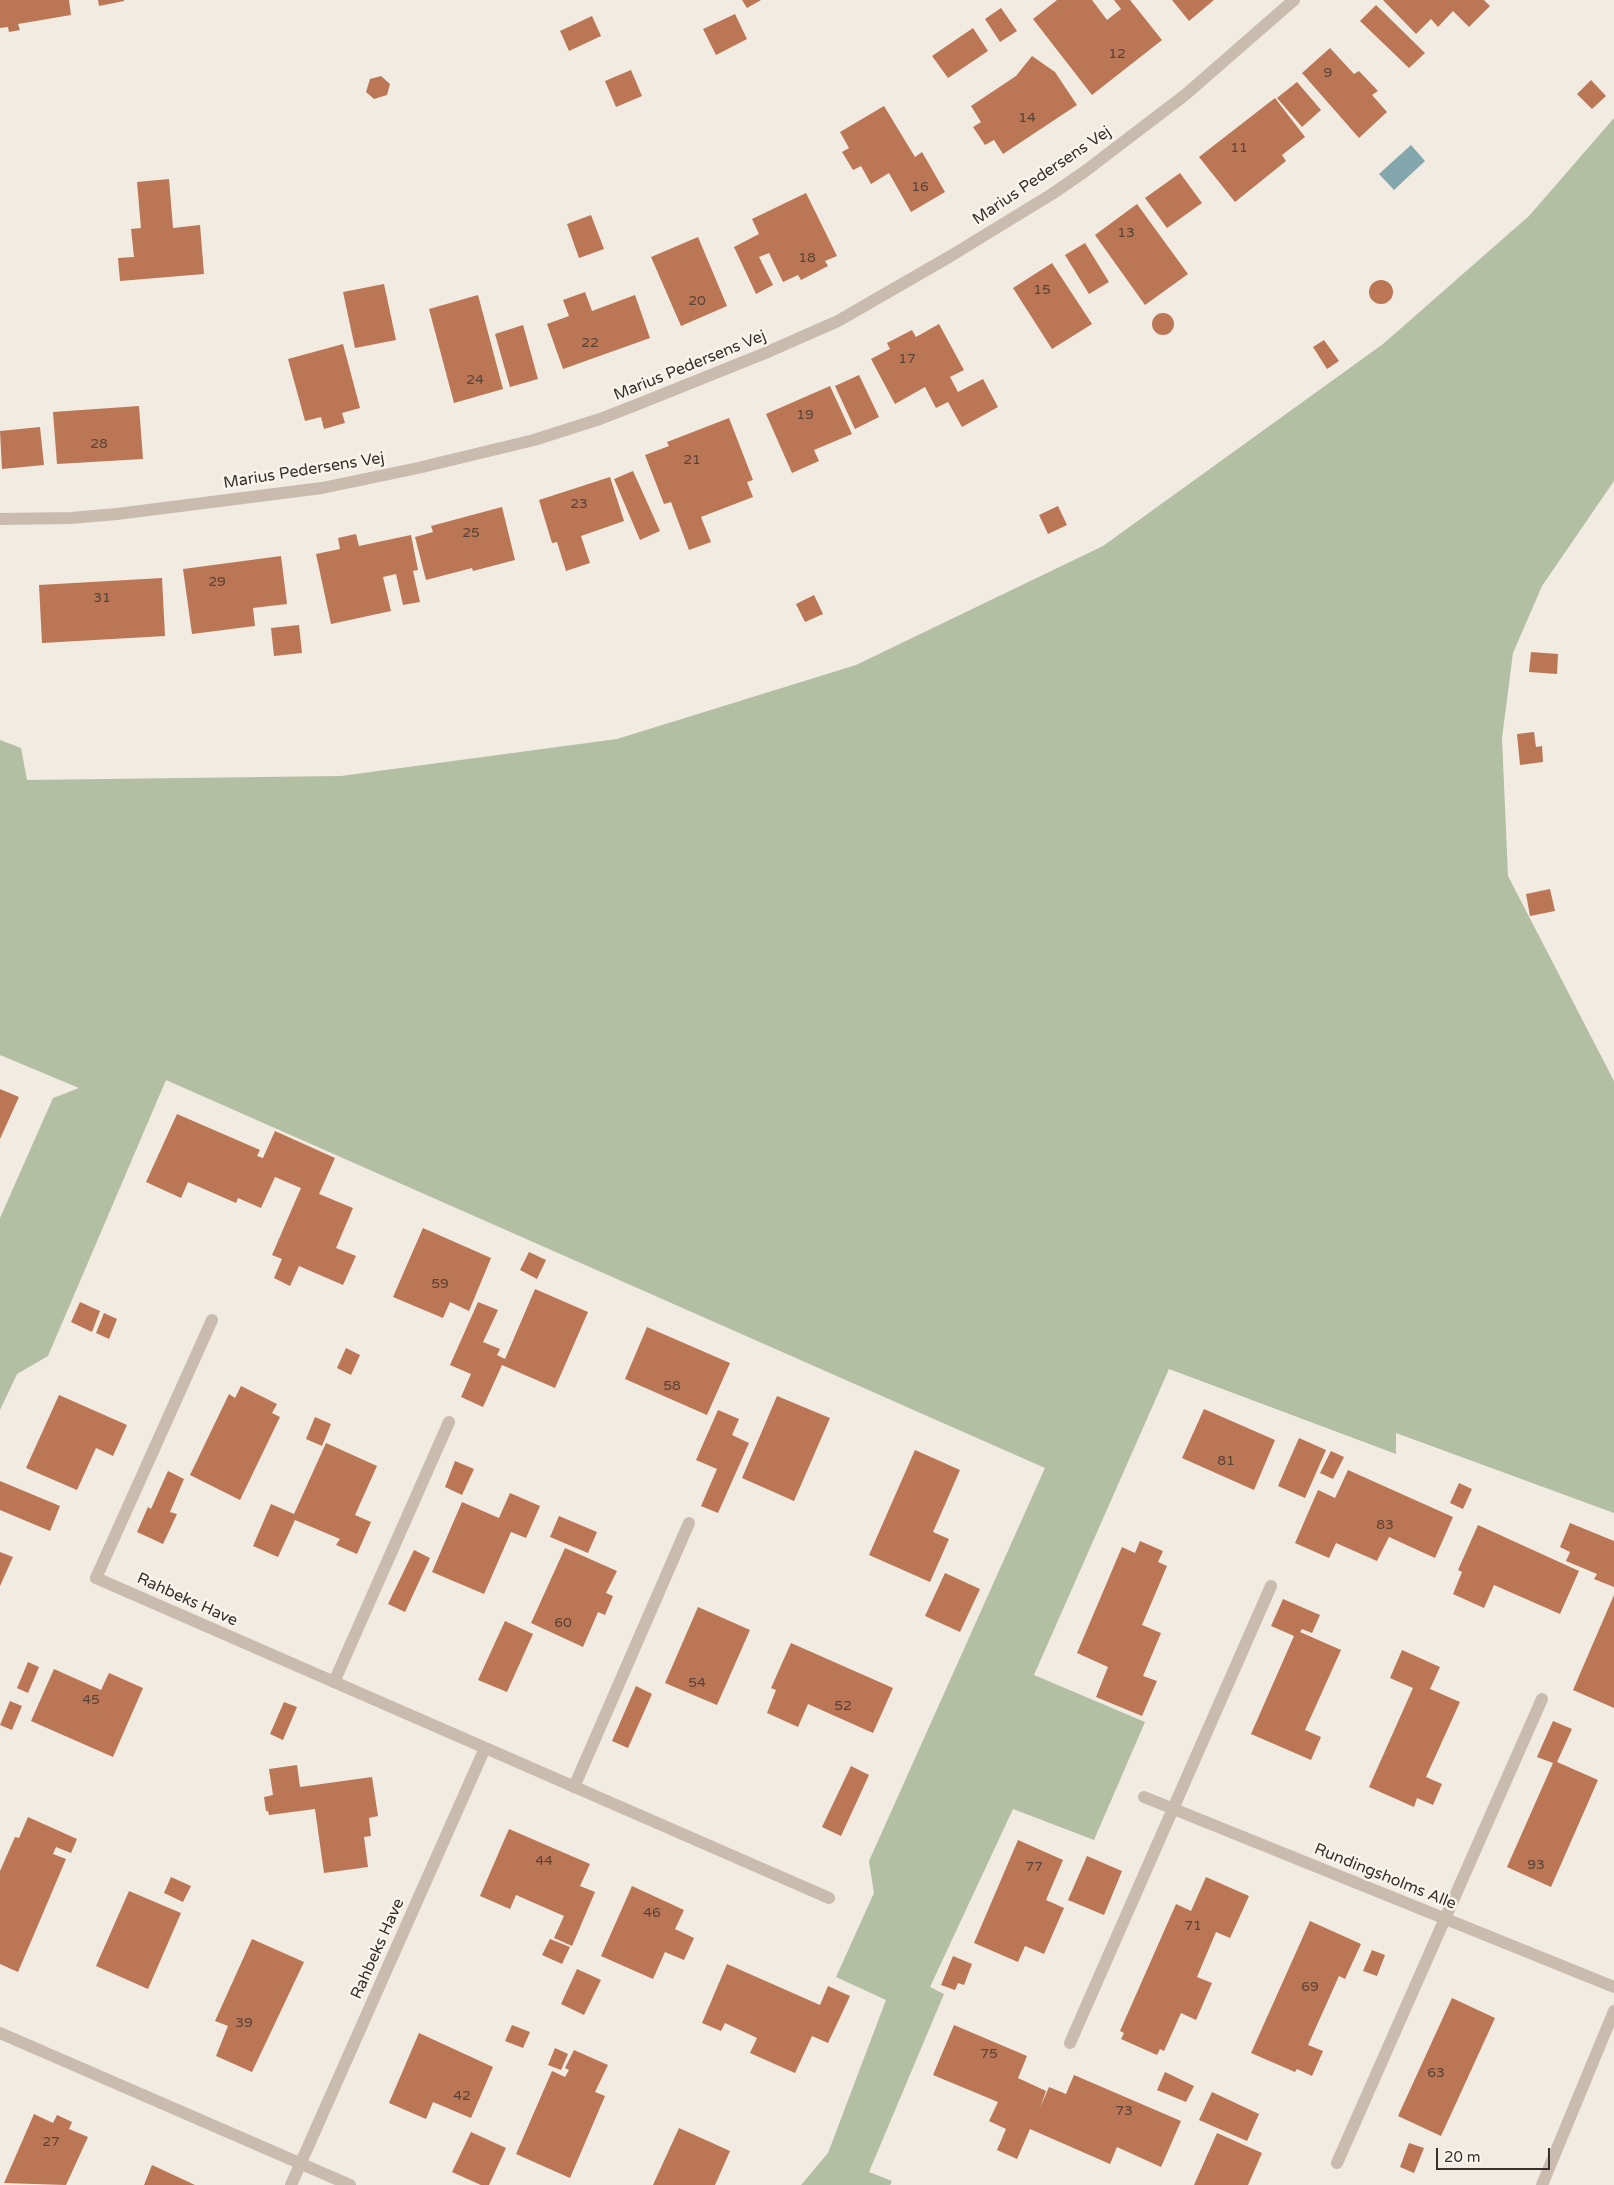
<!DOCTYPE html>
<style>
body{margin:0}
#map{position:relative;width:1614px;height:2185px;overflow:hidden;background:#f1ebe1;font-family:"Varela Round",sans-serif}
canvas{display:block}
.scale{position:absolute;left:1436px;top:2148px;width:114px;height:22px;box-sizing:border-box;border:2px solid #38302c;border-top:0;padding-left:6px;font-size:15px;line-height:18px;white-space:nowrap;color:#38302c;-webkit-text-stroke:4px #f9f5ed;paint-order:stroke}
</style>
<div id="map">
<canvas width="1614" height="2185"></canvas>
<div class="scale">20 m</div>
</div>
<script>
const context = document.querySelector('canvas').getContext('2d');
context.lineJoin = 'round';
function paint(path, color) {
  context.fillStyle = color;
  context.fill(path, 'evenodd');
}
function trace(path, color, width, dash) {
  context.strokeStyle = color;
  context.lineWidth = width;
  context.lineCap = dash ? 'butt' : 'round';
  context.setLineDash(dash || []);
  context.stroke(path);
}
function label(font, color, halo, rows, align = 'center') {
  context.font = font + ' "Varela Round",sans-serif';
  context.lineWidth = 5;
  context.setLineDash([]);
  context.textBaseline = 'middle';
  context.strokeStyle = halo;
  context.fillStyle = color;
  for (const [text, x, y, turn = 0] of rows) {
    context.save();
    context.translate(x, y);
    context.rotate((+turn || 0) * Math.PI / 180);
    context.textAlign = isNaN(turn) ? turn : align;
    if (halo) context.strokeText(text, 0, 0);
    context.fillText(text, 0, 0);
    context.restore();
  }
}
paint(new Path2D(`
 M1614,118V481L1542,586L1513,653L1502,738L1508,876L1614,1081V1513L1396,1433V1454L1169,1369L1034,1675L1145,1722L1094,1840L1013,1809L930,1987L944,1994L869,2172L892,2181L890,2185H801L828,2153L886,2000L836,1977L874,1893L869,1861L1045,1468L166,1080L48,1356L17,1374L0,1410V1218L53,1098L79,1088L0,1055V740L21,748L27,780L341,776L617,739L856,665L1103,546L1383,344L1529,216Z`), '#b3bfa2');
paint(new Path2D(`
 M1411,145L1425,161L1394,190L1379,174Z`), '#83a7ac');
paint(new Path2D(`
 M0,0H69L71,15L18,24L20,30L9,32L8,27L0,28Z
 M98,0H124V1L99,6Z
 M742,0H761L747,8Z
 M1057,0H1092L1107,20L1121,9L1114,0H1130L1162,40L1092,95L1033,19Z
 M1172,0H1214L1189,21Z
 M1383,0H1484L1490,6L1469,27L1453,11L1438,27L1431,19L1416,34Z
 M1376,5L1425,53L1409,68L1360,21Z
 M1001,8L1017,31L1000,42L985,19Z
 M735,14L747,39L716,55L703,29Z
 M592,16L601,36L569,51L560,31Z
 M973,28L988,51L948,78L932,56Z
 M1330,48L1354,74L1359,71L1378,91L1372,95L1387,112L1359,138L1302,73Z
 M1032,56L1055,72L1077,105L1003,154L994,140L985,145L973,127L981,122L971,106L1016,76Z
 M631,70L642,96L616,107L605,81Z
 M381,76L390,84L387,95L374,99L366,92L370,79Z
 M1591,80L1606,96L1592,109L1577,94Z
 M1297,82L1321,110L1302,127L1277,98Z
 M1275,98L1305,137L1282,155L1286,161L1235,202L1199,157Z
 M884,106L915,157L922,152L945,192L911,212L889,173L871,184L861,166L853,170L842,152L849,148L840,132Z
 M1180,173L1202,203L1167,228L1145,198Z
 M169,179L173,228L200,225L204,274L120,281L118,258L134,257L131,229L141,228L137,182Z
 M806,193L837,256L825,261L828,266L801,280L798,275L783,282L769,253L759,257L773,285L756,294L734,247L759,234L752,219Z
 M1137,204L1188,274L1145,305L1095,235Z
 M591,215L604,249L579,258L567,224Z
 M698,237L727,306L681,326L651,257Z
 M1085,243L1109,282L1089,294L1065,255Z
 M1052,263L1092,324L1052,349L1013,288Z
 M1369 292a12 12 0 1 1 24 0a12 12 0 1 1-24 0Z
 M384,284L396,340L355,348L343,292Z
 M585,292L592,311L635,295L650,338L563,369L547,324L569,316L563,300Z
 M478,295L503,389L454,403L429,309Z
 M1152 324a11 11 0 1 1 22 0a11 11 0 1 1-22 0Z
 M939,324L964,370L950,377L958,392L983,379L998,407L962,427L948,402L936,408L925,387L895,404L871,359L890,349L887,343L912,330L916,337Z
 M523,325L538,379L510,387L495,334Z
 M1324,340L1339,361L1327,369L1313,347Z
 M343,344L360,408L342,413L345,423L324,429L321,417L305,421L288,359Z
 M859,375L879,417L855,429L835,386Z
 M830,386L852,434L814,450L819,461L792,473L766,414Z
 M139,406L143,459L57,464L53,412Z
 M729,418L753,480L747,482L753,497L701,517L711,542L689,550L671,502L664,504L645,455L669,446L667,442Z
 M40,427L44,465L2,469L0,431Z
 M633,471L660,531L640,540L614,479Z
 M610,477L624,521L581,536L590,563L566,571L557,542L552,543L539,500Z
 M1058,506L1067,525L1048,534L1039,515Z
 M502,507L515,560L473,571L472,568L426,580L415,537L433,532L431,526Z
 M356,534L359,546L411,535L418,570L413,571L420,602L403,605L396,574L383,577L391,611L331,624L316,554L340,549L338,538Z
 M281,556L287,604L253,608L255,626L192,634L183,569Z
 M162,578L165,636L42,643L39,585Z
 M814,595L823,614L805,622L796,604Z
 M299,625L302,653L274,656L271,628Z
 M1531,652L1558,654L1557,674L1529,672Z
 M1534,732L1536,747L1542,746L1543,762L1520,765L1517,734Z
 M1550,889L1555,911L1530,916L1526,894Z
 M0,1089L19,1097L0,1139Z
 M177,1114L260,1150L257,1156L263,1158L275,1131L335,1158L319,1194L353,1208L336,1248L356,1256L343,1285L299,1266L290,1286L274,1278L282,1259L272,1255L301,1188L275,1177L261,1208L238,1198L236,1203L188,1182L181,1198L146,1182Z
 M423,1228L491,1258L469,1311L450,1302L443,1318L393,1297Z
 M529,1252L546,1260L537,1279L520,1270Z
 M535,1289L588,1312L555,1388L502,1365L483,1407L461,1397L471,1374L450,1365L478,1302L498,1310L483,1342L500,1349L497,1355L505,1359Z
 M80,1302L100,1311L92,1332L71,1322Z
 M104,1313L117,1319L109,1339L96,1333Z
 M647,1327L730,1363L707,1415L625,1379Z
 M346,1348L360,1355L351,1375L337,1368Z
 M241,1386L277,1404L272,1413L280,1417L240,1500L190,1475L229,1394L235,1398Z
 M59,1395L127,1425L113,1456L96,1448L77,1490L26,1468Z
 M777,1396L830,1418L794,1501L742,1478Z
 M1204,1409L1275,1440L1254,1490L1182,1458Z
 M718,1410L739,1419L732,1435L749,1443L718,1513L701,1506L717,1469L696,1460Z
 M315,1417L331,1424L322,1446L306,1439Z
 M1299,1438L1326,1450L1305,1498L1278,1486Z
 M326,1443L377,1466L355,1515L371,1522L357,1554L336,1545L340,1539L295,1520L278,1557L253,1546L271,1504L294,1514Z
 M915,1450L960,1470L933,1532L949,1539L930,1582L869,1555Z
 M1331,1451L1344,1457L1333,1479L1320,1473Z
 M455,1461L474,1469L462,1495L445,1487Z
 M1348,1470L1453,1517L1435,1558L1389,1537L1377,1561L1336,1543L1329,1558L1295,1543L1318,1490L1335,1498Z
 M168,1471L184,1479L170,1512L177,1514L163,1544L137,1532L148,1507L151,1509Z
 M0,1481L60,1506L50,1531L0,1510Z
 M1459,1483L1472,1489L1463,1509L1450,1503Z
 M510,1493L540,1506L526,1538L511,1532L484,1594L432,1572L462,1502L499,1518Z
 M559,1516L597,1532L588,1553L550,1537Z
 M1570,1523L1614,1541V1587L1594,1579L1597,1574L1566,1561L1570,1552L1560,1547Z
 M1478,1525L1579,1571L1560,1614L1494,1585L1484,1608L1453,1594L1462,1572L1458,1570Z
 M1140,1541L1163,1551L1158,1562L1167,1566L1142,1625L1161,1633L1143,1676L1157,1681L1142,1716L1096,1697L1108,1667L1077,1653L1122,1547L1135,1553Z
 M565,1548L617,1571L606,1593L613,1596L605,1615L598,1612L583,1647L531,1623Z
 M414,1550L430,1558L405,1612L388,1604Z
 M0,1552L13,1557L0,1586Z
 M945,1573L980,1589L960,1632L925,1616Z
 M1614,1595V1708L1573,1690Z
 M1283,1599L1320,1615L1312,1633L1302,1629L1300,1632L1341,1650L1305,1730L1321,1737L1311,1760L1251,1734L1294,1636L1271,1626Z
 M698,1607L750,1630L717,1705L665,1683Z
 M505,1621L533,1634L507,1692L478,1680Z
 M791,1643L893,1688L873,1733L808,1704L798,1727L767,1713L776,1690L771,1688Z
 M1402,1650L1440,1667L1430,1689L1460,1702L1426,1777L1442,1784L1433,1805L1417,1798L1414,1807L1369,1787L1413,1688L1390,1678Z
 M28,1662L39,1667L28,1693L17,1688Z
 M54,1669L101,1690L109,1673L143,1688L113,1757L31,1721Z
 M636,1686L652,1694L628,1748L612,1741Z
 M10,1701L22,1706L12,1730L0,1725Z
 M284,1702L297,1707L283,1740L270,1734Z
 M1553,1721L1572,1729L1557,1762L1598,1780L1551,1887L1507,1867L1553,1763L1537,1757Z
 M297,1765L300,1787L372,1777L378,1816L369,1818L371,1836L364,1837L368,1867L324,1873L315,1809L269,1815L268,1811H266L264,1797L273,1795L269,1769Z
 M851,1766L869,1775L841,1836L822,1827Z
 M28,1817L77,1839L71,1853L56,1847L53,1854L66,1859L18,1972L0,1964V1871L15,1837L19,1838Z
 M509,1829L590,1864L580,1886L595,1892L572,1946L554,1938L564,1916L516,1895L510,1909L480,1896Z
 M1018,1840L1063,1860L1046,1900L1064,1908L1044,1954L1025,1946L1018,1962L974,1943Z
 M1087,1856L1122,1871L1104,1915L1068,1900Z
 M171,1877L191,1886L183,1902L164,1893Z
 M1206,1877L1249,1896L1230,1938L1216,1932L1197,1977L1212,1983L1196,2020L1181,2013L1164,2051L1160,2049L1157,2055L1121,2039L1124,2033L1120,2031L1176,1904L1191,1911Z
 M632,1886L684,1910L675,1929L694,1938L684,1960L665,1952L653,1979L601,1956Z
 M129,1891L181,1913L148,1989L96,1966Z
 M1310,1921L1361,1944L1345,1979L1339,1976L1308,2045L1323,2051L1312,2076L1297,2069L1295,2072L1251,2053Z
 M252,1939L304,1962L252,2072L216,2056L228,2026L215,2021Z
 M550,1939L570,1947L562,1964L542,1955Z
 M1372,1950L1385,1955L1377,1976L1363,1971Z
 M953,1956L972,1964L964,1985L958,1983L955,1990L941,1985Z
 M727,1964L820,2005L828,1986L850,1996L828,2043L812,2036L795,2073L750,2053L757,2038L725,2023L721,2031L702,2023Z
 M577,1969L601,1980L584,2015L561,2004Z
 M1452,1998L1495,2018L1441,2136L1398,2116Z
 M512,2025L530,2032L523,2048L505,2041Z
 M954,2025L1027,2056L1018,2078L1046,2091L1040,2108L1049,2087L1066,2094L1074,2075L1181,2121L1161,2167L1117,2147L1110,2164L1030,2129L1017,2159L997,2150L1006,2129L989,2121L998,2102L933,2075Z
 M419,2033L493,2067L471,2118L433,2102L426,2119L389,2103Z
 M555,2048L568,2054L561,2070L548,2065Z
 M574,2050L608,2065L595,2092L605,2096L570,2178L516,2154L552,2071L565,2077L569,2070L565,2068Z
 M1165,2072L1194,2086L1186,2102L1157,2090Z
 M1212,2092L1259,2114L1247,2141L1199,2120Z
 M34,2114L53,2123L57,2115L72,2122L69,2129L88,2137L66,2185L4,2183Z
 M679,2128L730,2151L715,2185H653Z
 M471,2132L506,2148L489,2185H481L452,2172Z
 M1217,2133L1262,2153L1248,2185H1194Z
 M1409,2143L1424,2148L1414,2173L1400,2167Z
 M152,2165L195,2185H144Z`), '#bb7656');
trace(new Path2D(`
 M96,1578L212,1320
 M334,1682L449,1422
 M574,1787L689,1523
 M1070,2043L1271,1586
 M1337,2163L1542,1699`), '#c9bcae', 12);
trace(new Path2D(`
 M0,519L71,518L117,514L322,488L418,468L534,440L600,419L636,405L763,354L838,321L949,257L1052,194L1084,172L1185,95L1294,0
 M96,1578L829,1898
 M1144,1797L1614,1987
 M0,2033L350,2185
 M291,2185L485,1748
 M1542,2185L1614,2011`), '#c9bcae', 12);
label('14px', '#594236', null, [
 ["12",1117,54],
 ["9",1328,73],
 ["14",1027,118],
 ["11",1239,148],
 ["16",920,187],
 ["13",1126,233],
 ["18",807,258],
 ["15",1042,290],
 ["20",697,301],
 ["22",590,343],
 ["17",907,359],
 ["24",475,380],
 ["19",805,415],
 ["28",99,444],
 ["21",692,460],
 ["23",579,504],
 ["25",471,533],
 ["29",217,582],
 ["31",102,598],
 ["59",440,1284],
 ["58",672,1386],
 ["81",1226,1461],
 ["83",1385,1525],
 ["60",563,1623],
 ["54",697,1683],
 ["45",91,1700],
 ["52",843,1706],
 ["44",544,1861],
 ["93",1536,1865],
 ["77",1034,1867],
 ["46",652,1913],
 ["71",1193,1926],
 ["69",1310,1987],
 ["39",244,2023],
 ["75",989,2054],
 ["63",1436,2073],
 ["42",462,2096],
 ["73",1124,2111],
 ["27",51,2142]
]);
label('16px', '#38302c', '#f9f5ed', [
 ["Marius Pedersens Vej",1042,176,-34],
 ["Marius Pedersens Vej",690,366,-22],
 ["Marius Pedersens Vej",304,471,-9],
 ["Rahbeks Have",187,1600,24],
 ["Rundingsholms Alle",1385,1877,22],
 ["Rahbeks Have",378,1949,-66]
]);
</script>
